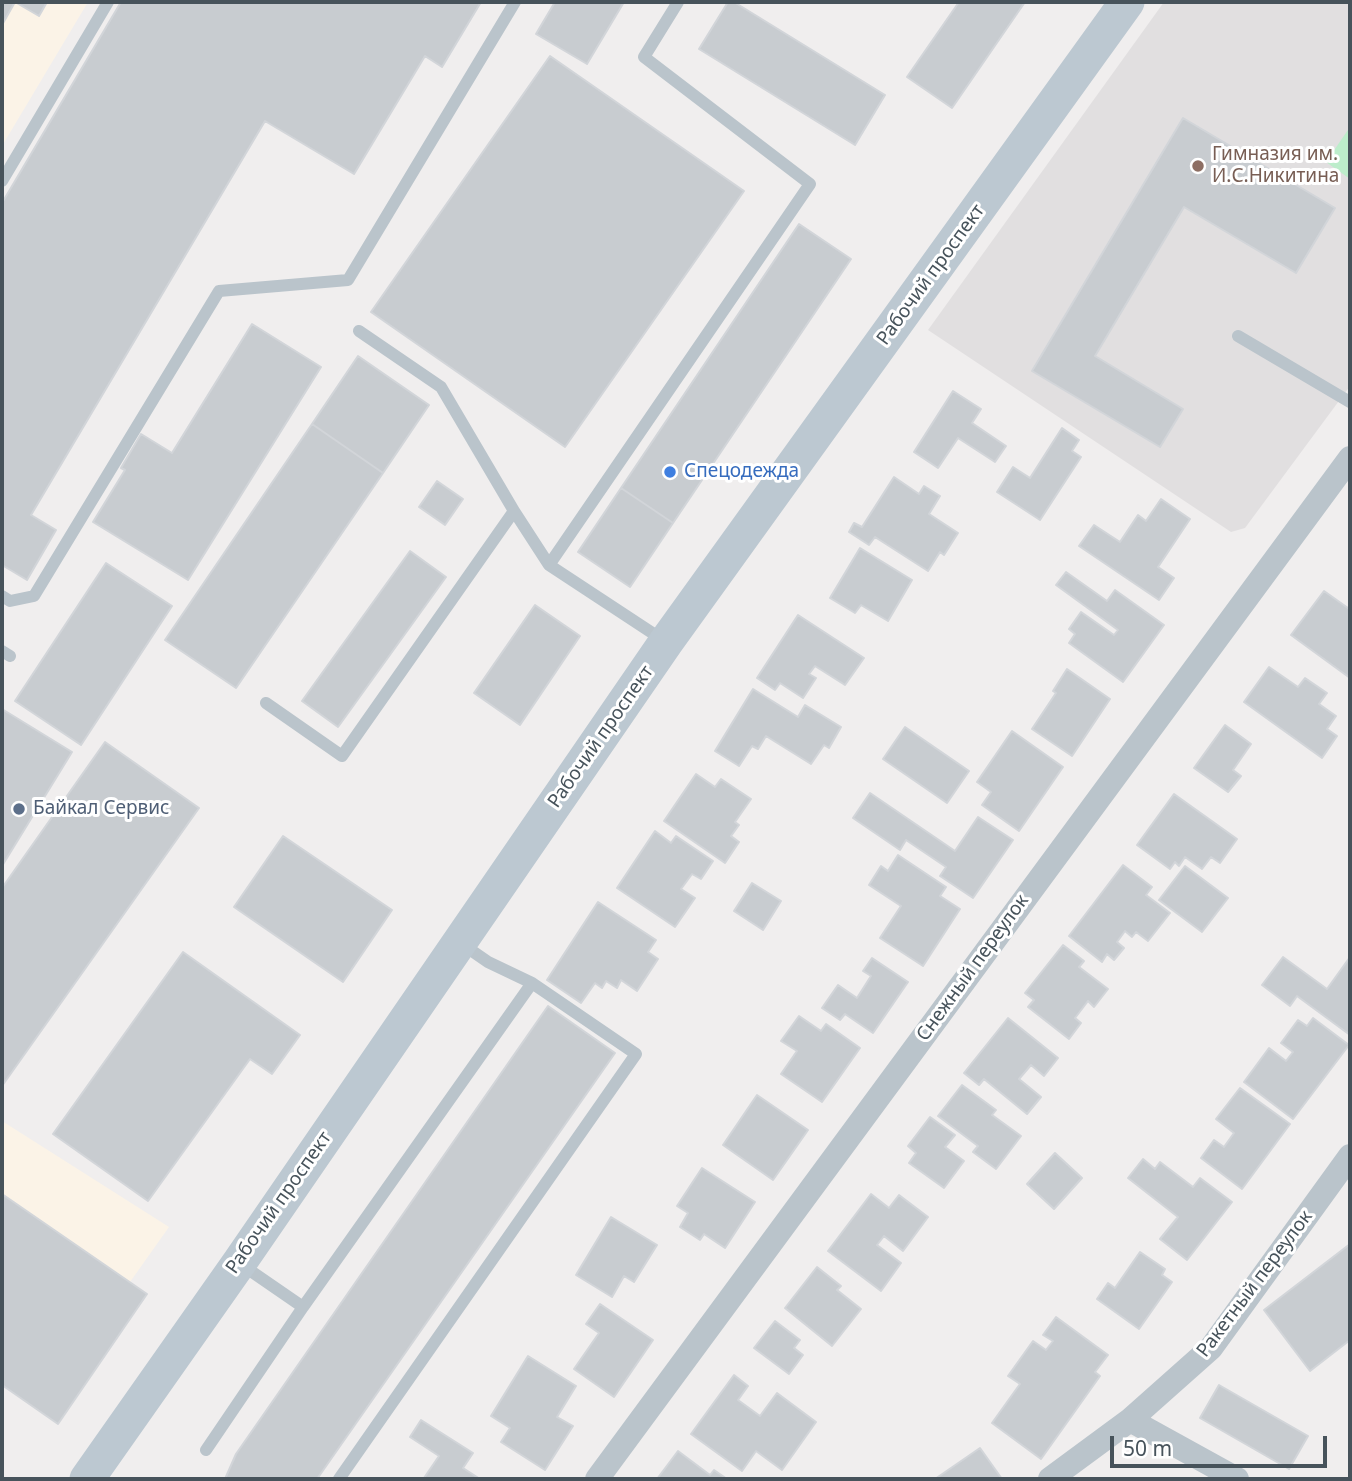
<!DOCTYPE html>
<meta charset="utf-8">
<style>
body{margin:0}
#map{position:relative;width:1352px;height:1481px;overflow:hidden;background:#f0eeee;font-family:"Noto Sans",sans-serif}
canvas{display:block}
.frame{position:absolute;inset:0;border:4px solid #47535b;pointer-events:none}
.scale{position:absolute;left:1110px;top:1436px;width:217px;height:32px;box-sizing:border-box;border:4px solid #47535b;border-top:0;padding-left:9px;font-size:21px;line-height:24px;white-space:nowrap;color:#47535b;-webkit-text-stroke:5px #fff;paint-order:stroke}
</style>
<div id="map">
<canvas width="1352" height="1481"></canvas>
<div class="frame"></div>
<div class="scale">50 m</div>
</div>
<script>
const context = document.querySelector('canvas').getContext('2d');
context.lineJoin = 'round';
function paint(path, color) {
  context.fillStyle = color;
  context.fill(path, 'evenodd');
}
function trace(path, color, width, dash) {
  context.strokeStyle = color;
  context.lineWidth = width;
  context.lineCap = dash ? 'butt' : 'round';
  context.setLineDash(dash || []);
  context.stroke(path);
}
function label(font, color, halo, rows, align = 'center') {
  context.font = font + ' "Noto Sans",sans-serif';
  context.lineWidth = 6;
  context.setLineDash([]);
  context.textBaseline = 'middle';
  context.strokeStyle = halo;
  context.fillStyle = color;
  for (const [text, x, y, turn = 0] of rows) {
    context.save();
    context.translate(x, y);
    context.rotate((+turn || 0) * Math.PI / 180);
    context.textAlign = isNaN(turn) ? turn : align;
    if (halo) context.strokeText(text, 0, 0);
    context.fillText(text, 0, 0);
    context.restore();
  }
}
paint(new Path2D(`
 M2,2H88L2,146Z
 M2,1121L169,1227L130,1282L58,1424L2,1385Z`), '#fbf3e7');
paint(new Path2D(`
 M1164,2H1350V386L1245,528L1231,532L928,330Z`), '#e1dfe0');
paint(new Path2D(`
 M1350,127V179L1326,162Z`), '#bdedcb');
const building = new Path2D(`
 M2,2H47L39,16L15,2L2,25Z
 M121,2H481L442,67L425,56L354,174L265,121L31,515L56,530L27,580L2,565V203Z
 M555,2H624L587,64L536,34Z
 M728,2H734L885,95L855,145L699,49Z
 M959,2H1025L952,108L907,77Z
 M550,56L744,191L565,447L371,312Z
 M1183,118L1335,208L1296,273L1184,207L1095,356L1183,409L1160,447L1032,371Z
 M799,224L851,259L673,523L621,488Z
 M252,324L321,367L188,580L93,522L125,470L121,468L141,434L172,453Z
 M358,356L429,405L383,473L312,424Z
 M953,391L981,409L972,423L1006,446L995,462L958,438L938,468L914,452Z
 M312,424L383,473L236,688L165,640Z
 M1062,428L1079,440L1072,451L1081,457L1040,520L997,492L1013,467L1030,478Z
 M894,477L919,494L924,486L940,496L929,514L958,533L944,555L940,552L928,571L875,537L869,545L849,532L854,523L862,527Z
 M437,481L463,499L445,525L419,507Z
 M621,488L673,523L630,587L578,552Z
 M1161,499L1190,519L1158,567L1174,578L1159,600L1079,546L1094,525L1120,542L1138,515L1146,521Z
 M860,548L912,580L888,621L861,605L855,613L830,598Z
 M410,551L446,577L338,727L302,701Z
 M106,563L172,606L81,745L15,701Z
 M1066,572L1107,601L1115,590L1164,625L1123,682L1069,643L1075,634L1069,629L1081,612L1114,635L1118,630L1056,585Z
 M1324,591L1348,608L1350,605V678L1291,635Z
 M535,605L580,636L520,725L474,693Z
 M798,615L864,658L845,685L815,666L809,674L816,678L803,698L780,683L775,690L757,678Z
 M1269,667L1298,687L1305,678L1327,693L1319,704L1336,716L1327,729L1337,736L1322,758L1244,702Z
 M1067,669L1110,699L1072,756L1032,729L1056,693L1053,691Z
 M753,689L798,717L805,705L841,727L829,748L824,745L811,764L766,736L758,749L752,746L739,766L715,751Z
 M2,709L72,752L2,866Z
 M1225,725L1251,744L1233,770L1241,776L1228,792L1194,768Z
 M905,727L969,771L947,803L883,759Z
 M1012,731L1063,767L1019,831L982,805L991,792L977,782Z
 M105,742L199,808L2,1086V888Z
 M696,774L715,787L721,779L751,799L735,822L739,825L731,836L739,842L725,863L664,821Z
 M870,793L955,851L978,817L1013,840L973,898L940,876L946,867L906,840L900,850L853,818Z
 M1174,794L1237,839L1220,863L1211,857L1202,869L1185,857L1179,866L1175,862L1170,869L1137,845Z
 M655,831L671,843L676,836L713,861L701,879L692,874L681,889L695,898L675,927L617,888Z
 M283,836L392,910L343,982L234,907Z
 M898,855L946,887L940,896L960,909L923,966L880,938L901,906L869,885L881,866L888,871Z
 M1123,865L1152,887L1146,895L1170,913L1148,941L1136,932L1132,937L1125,931L1117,942L1124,948L1114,960L1107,954L1102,962L1069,936Z
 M1185,866L1228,898L1202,932L1159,900Z
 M752,883L781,901L763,930L734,911Z
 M598,902L656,940L648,952L658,959L637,991L621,980L617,988L606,981L602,988L595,983L581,1003L547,980Z
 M1063,945L1084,961L1079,967L1108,989L1094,1007L1088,1001L1075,1018L1081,1023L1069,1039L1028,1007L1034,1000L1025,993Z
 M183,952L300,1035L272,1074L250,1059L148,1201L53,1134Z
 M1283,957L1327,989L1350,957V1035L1297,996L1290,1006L1262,985Z
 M872,958L908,982L873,1033L845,1014L840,1020L822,1008L838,985L857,998L871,976L863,971Z
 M548,1006L615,1053L317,1479H225L236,1454Z
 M799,1016L821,1031L826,1024L860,1048L822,1102L781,1074L797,1051L781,1041Z
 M1008,1018L1058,1058L1044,1076L1031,1065L1019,1079L1041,1097L1027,1114L984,1079L979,1085L964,1073Z
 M1313,1018L1349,1045L1293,1119L1244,1082L1269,1048L1286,1061L1293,1052L1281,1043L1298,1020L1307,1026Z
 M962,1085L996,1110L992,1115L1021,1136L996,1169L973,1152L978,1146L938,1116Z
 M1240,1088L1290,1124L1242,1189L1201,1158L1214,1140L1224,1147L1234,1133L1216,1119Z
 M757,1095L808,1130L773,1180L723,1145Z
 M930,1117L955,1135L945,1147L964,1161L944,1188L909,1163L916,1153L908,1146Z
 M1055,1153L1082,1178L1054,1209L1027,1184Z
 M1143,1159L1155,1169L1160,1162L1193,1187L1200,1178L1232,1202L1187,1260L1160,1239L1178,1217L1128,1178Z
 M702,1168L755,1202L725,1248L704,1234L700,1240L680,1227L688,1213L677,1206Z
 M2,1194L147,1294L58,1424L2,1385Z
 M871,1194L889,1208L899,1195L928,1217L903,1251L884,1236L877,1245L901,1263L881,1291L828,1251Z
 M611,1217L657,1245L634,1282L624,1276L612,1297L576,1275Z
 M1350,1244V1340L1310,1371L1264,1310Z
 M1140,1252L1165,1269L1162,1275L1172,1282L1139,1329L1097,1299L1108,1283L1115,1288Z
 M817,1267L841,1286L837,1290L861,1309L832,1346L785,1308Z
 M600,1304L653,1340L614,1397L574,1369L599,1333L586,1324Z
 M1056,1317L1108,1355L1095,1372L1100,1376L1041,1459L992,1423L1020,1384L1008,1376L1033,1341L1046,1350L1053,1341L1043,1335Z
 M775,1321L800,1340L794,1348L803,1355L789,1374L754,1348Z
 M528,1356L576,1386L557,1417L573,1426L545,1470L501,1442L510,1428L491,1416Z
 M734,1375L748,1386L738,1400L760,1416L777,1393L816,1422L782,1470L756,1451L742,1471L691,1434Z
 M1219,1385L1308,1436L1289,1469L1200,1418Z
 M421,1420L473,1453L463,1468L480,1479L424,1478L439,1456L410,1437Z
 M980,1448L1002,1479H935Z
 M678,1451L710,1475L714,1470L727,1479H657Z`);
paint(building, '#c8ccd0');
trace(building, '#d2d5d9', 2);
trace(new Path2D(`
 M2,181L108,2
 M359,331L441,387L514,511L549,565
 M1238,336L1350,402
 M2,596L10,601L34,596L219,291L348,280L515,2
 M663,640L549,565L810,184L644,57L678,2
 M2,651L10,656
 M266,703L342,756L514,511
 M303,1307L532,983
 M206,1450L303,1307L242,1265
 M339,1479L636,1054L532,983L488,962L462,944`), '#bac4cb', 12);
trace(new Path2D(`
 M1130,1420L1237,1479
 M597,1479L1350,458
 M1050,1479L1130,1420L1211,1348L1350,1156`), '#bac4cb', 24);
trace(new Path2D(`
 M87,1479L239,1263L666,642L1127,2`), '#bcc8d1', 35);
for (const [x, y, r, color] of [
 [1198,166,7,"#8d6e63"],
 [670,472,7,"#3f7fe0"],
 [19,809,7,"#5c6f8a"]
]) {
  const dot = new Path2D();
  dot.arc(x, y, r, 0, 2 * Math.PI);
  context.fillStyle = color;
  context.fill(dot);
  trace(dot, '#fff', 2.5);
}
label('19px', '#785e54', '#fff', [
 ["Гимназия им.",1212,155],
 ["И.С.Никитина",1212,177]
], 'left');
label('19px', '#47535b', '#fff', [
 ["Рабочий проспект",931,275,-54],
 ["Рабочий проспект",601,737,-55],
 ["Снежный переулок",973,968,-54],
 ["Рабочий проспект",279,1203,-55],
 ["Ракетный переулок",1255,1284,-53]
]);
label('19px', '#366cbe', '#fff', [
 ["Спецодежда",684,472]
], 'left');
label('19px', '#4e5e75', '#fff', [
 ["Байкал Сервис",33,809]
], 'left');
</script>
